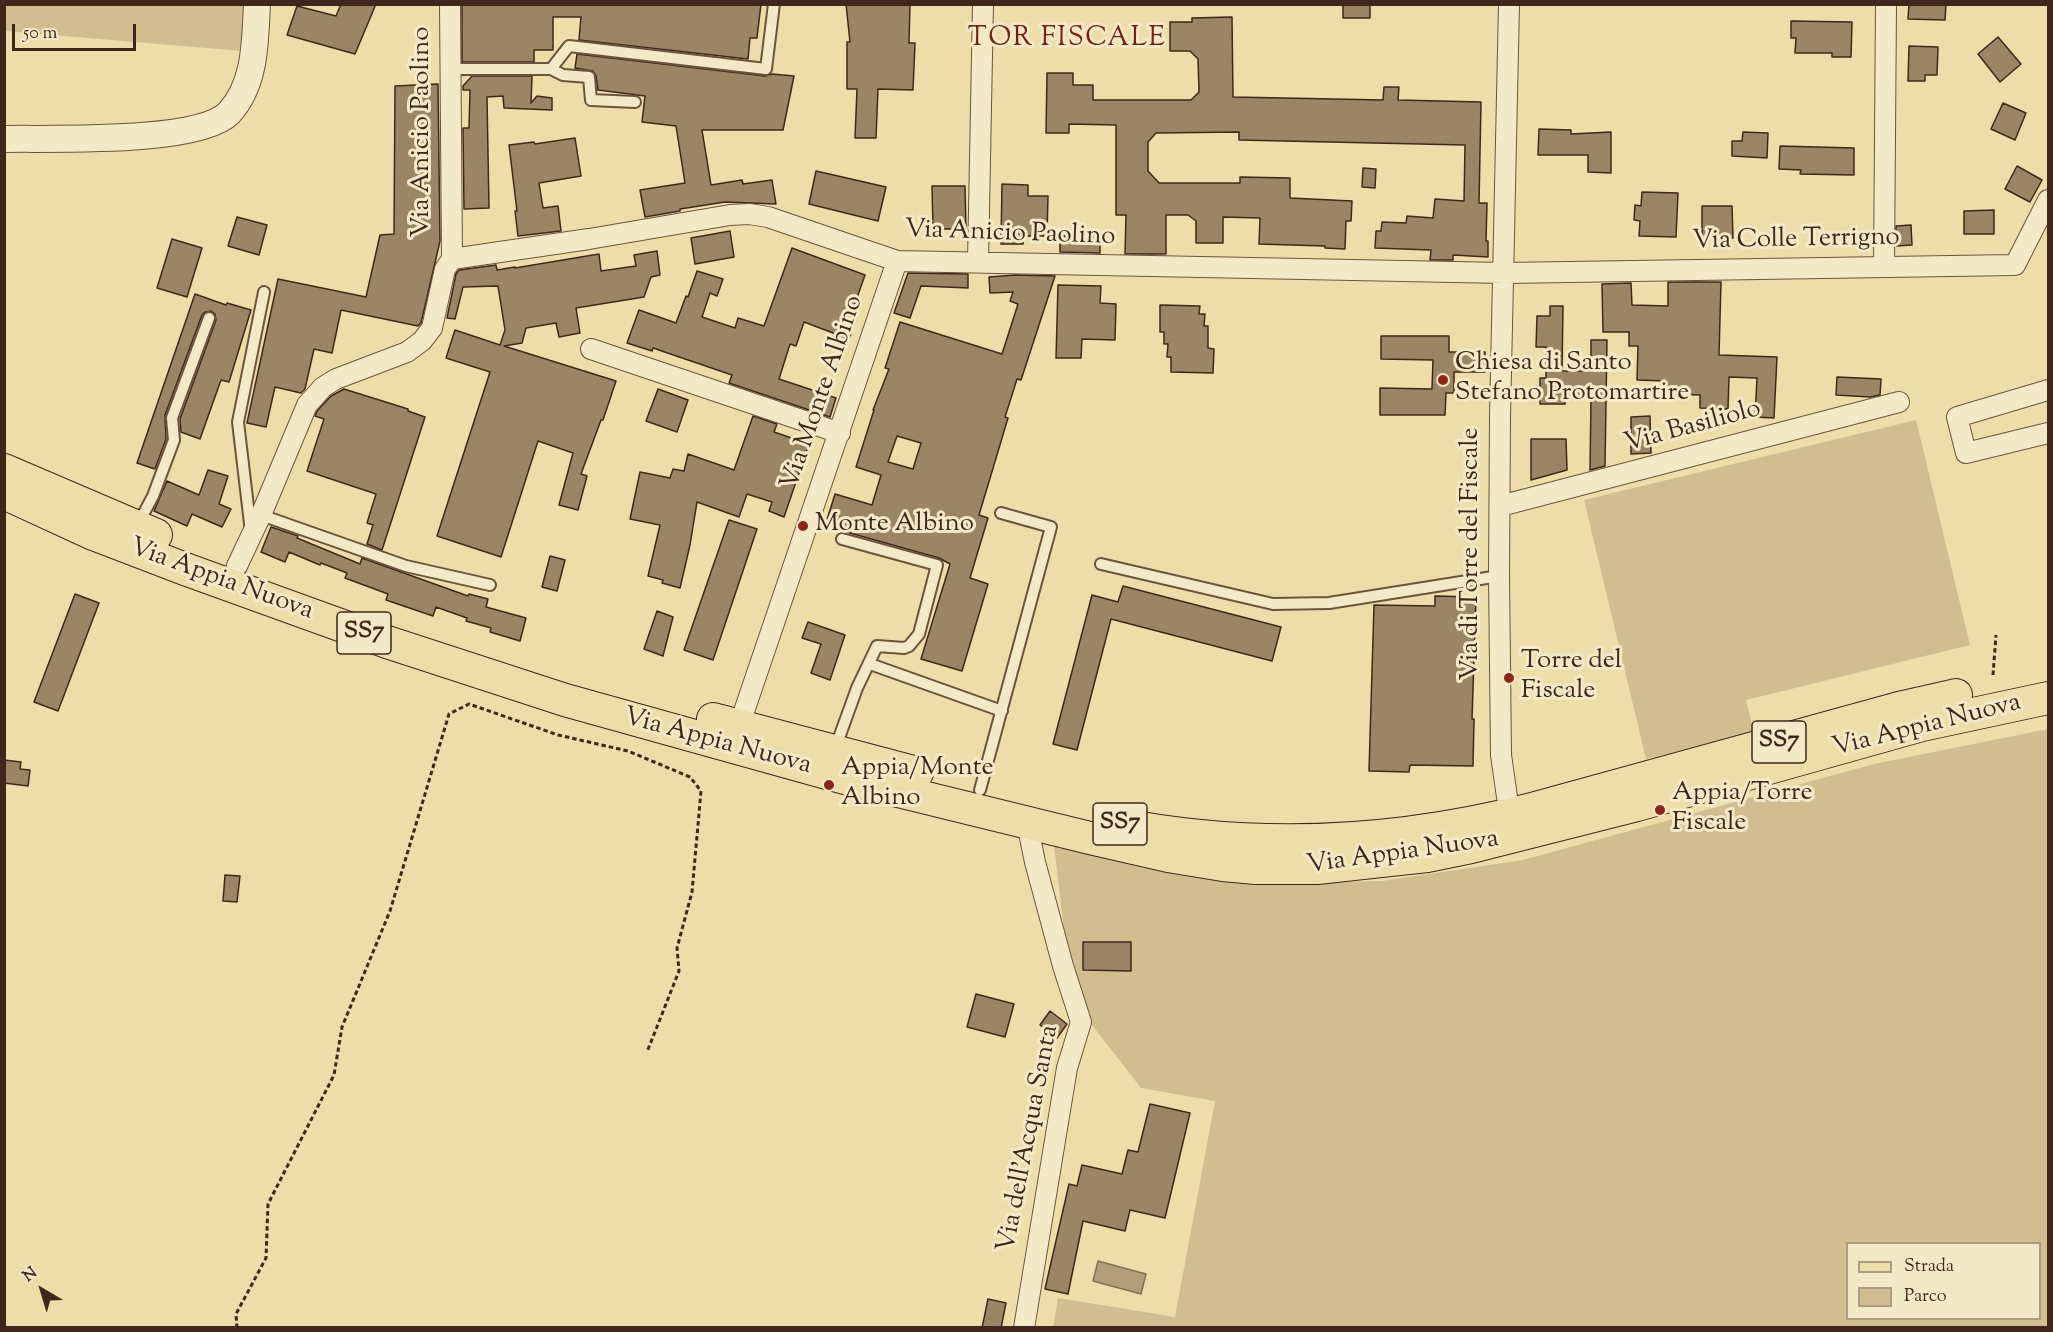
<!DOCTYPE html>
<style>
body{margin:0}
#map{position:relative;width:2053px;height:1332px;overflow:hidden;background:#eddda9;font-family:"Sorts Mill Goudy",serif}
canvas{display:block}
.frame{position:absolute;inset:0;border:6px solid #40271b;pointer-events:none}
.legend{position:absolute;left:1846px;top:1242px;width:195px;height:78px;box-sizing:border-box;background:#f3e9c7;border:2px solid #ab9b82;margin:0;padding:8px 10px;list-style:none;font-size:18px;color:#40271b}
.legend li{display:flex;align-items:center;gap:12px;height:30px}
.legend b{width:30px;border:2px solid #ab9b82}
.north{position:absolute;left:12px;top:1260px;width:60px;height:60px;-webkit-text-stroke:4px #f3e9c7;paint-order:stroke;rotate:322deg;font-size:16px;font-weight:700;line-height:24px;text-align:center;color:#40271b}
.north::after{content:'';display:block;margin:auto;width:21px;height:27px;background:#40271b;clip-path:polygon(50% 0,100% 100%,50% 72%,0 100%)}
.scale{position:absolute;left:12px;top:24px;width:124px;height:27px;box-sizing:border-box;border:3px solid #40271b;border-top:0;padding-left:8px;font-size:18px;line-height:21px;white-space:nowrap;color:#40271b;-webkit-text-stroke:4px #f3e9c7;paint-order:stroke}
</style>
<div id="map">
<canvas width="2053" height="1332"></canvas>
<div class="frame"></div>
<ul class="legend">
<li><b style="height:8px;background:#eddda9"></b>Strada</li>
<li><b style="height:16px;background:#d0be91"></b>Parco</li>
</ul>
<div class="north">N</div>
<div class="scale">50 m</div>
</div>
<script>
const context = document.querySelector('canvas').getContext('2d');
context.lineJoin = 'round';
function paint(path, color) {
  context.fillStyle = color;
  context.fill(path, 'evenodd');
}
function trace(path, color, width, dash) {
  context.strokeStyle = color;
  context.lineWidth = width;
  context.lineCap = dash ? 'butt' : 'round';
  context.setLineDash(dash || []);
  context.stroke(path);
}
function label(font, color, halo, rows, align = 'center') {
  context.font = font + ' "Sorts Mill Goudy",serif';
  context.lineWidth = 6;
  context.setLineDash([]);
  context.textBaseline = 'middle';
  context.strokeStyle = halo;
  context.fillStyle = color;
  for (const [text, x, y, turn = 0] of rows) {
    context.save();
    context.translate(x, y);
    context.rotate((+turn || 0) * Math.PI / 180);
    context.textAlign = isNaN(turn) ? turn : align;
    if (halo) context.strokeText(text, 0, 0);
    context.fillText(text, 0, 0);
    context.restore();
  }
}
paint(new Path2D(`
 M4,5H244L242,51L5,31Z
 M1916,420L1970,645L1746,700L1754,733L1646,759L1584,500Z
 M2048,729V1327L1053,1328L1058,1298L1175,1317L1215,1101L1141,1088L1092,1025L1068,963L1054,845L1289,883L1382,881L1523,860L1874,764ZM1848,1244H2040V1318H1848Z`), '#d0be91');
const water = new Path2D(`
 M1098,1261L1146,1274L1141,1294L1093,1281Z`);
paint(water, '#b29f79');
trace(water, '#846f53', 1.5);
const building = new Path2D(`
 M341,4H376L355,54L287,35L297,6L336,16Z
 M462,4H761L757,38H750L748,59L579,40L581,17H553V50H534V62H462Z
 M846,4H910L909,43H915L913,90L878,89L876,138H855L857,89H847V42H850Z
 M1343,4H1370V18H1343Z
 M1909,4H1946L1945,20L1908,19Z
 M1232,17L1233,97L1383,100L1384,87H1399L1398,100L1481,102L1479,203H1487L1486,241H1488V257L1453,255V260H1430L1431,250L1375,248L1376,231H1381L1382,222L1406,223L1407,216L1433,218L1435,199L1464,201L1465,145L1239,140V132L1156,133L1148,142V171L1159,183H1240V177L1290,178V198L1352,201L1351,221H1346L1345,249L1325,248V246L1259,244L1260,218L1223,217V243H1196V221L1188,215H1166V254H1125L1126,215H1116V125L1069,124V133H1046L1047,73H1073V85H1093V100H1191L1199,92L1198,59L1190,51H1170V22H1192V18Z
 M1791,21L1852,22L1851,57H1832V53H1795L1796,38H1791Z
 M1998,37L2021,64L2000,82L1978,54Z
 M1909,46L1938,47L1937,75H1925V81H1908Z
 M577,54L765,76L772,74L794,76L783,130H702L711,185L742,180L743,184L772,180L776,204L725,202L680,209V211L645,217L640,190L685,183L676,126L642,122L645,96L598,90L596,76L593,71L575,68Z
 M472,76H532L531,103L537,96L552,98V110L504,108L503,96L487,97L489,208L464,209L463,128H469L470,90H463V86Z
 M438,84L440,241L421,323L418,326L341,310L332,353L314,349L305,389L301,393L275,387L266,427L247,423L278,279L366,297L380,235L394,234L395,86Z
 M2003,103L2026,113L2015,140L1991,129Z
 M1539,129L1571,130V134L1611,132V173L1588,172V155H1538Z
 M1743,132L1768,133L1767,158L1732,156V141H1742Z
 M575,138L581,176L539,183L543,208L558,206L561,231L518,236L515,211H517L509,145L534,142L535,144Z
 M1780,146L1854,148V175L1800,174L1801,170L1779,169Z
 M2017,166L2042,180L2030,202L2005,189Z
 M1363,168L1376,169L1375,188L1362,187Z
 M816,171L886,187L878,221L809,204Z
 M1002,184L1028,185V196H1048L1047,236H1024L1023,244H1001Z
 M932,186H965L966,229H933Z
 M1642,192L1678,193L1676,237L1639,236L1640,221L1634,220L1635,205L1641,206Z
 M1702,206H1732L1733,238H1702Z
 M1994,210V234H1964V211Z
 M237,217L267,225L259,255L228,246Z
 M1911,225L1912,245L1896,246V226Z
 M730,231L734,257L695,264L691,238Z
 M1060,236H1100V253L1060,252Z
 M172,239L202,248L187,297L157,288Z
 M792,248L865,275L851,315L857,317L849,339L804,322L796,346L790,344L779,379L836,398L830,417L729,383L732,375L653,348L652,351L627,343L639,310L676,323L686,296L688,297L697,271L723,279L717,296L710,293L702,317L735,328L738,318L764,326Z
 M657,251L660,275L651,277L644,297L576,308L580,333L559,337L556,323L526,328L522,343L504,346L616,381L603,420H601L581,474L587,476L578,510L559,505L573,453L538,441L501,557L437,536L490,372L446,358L455,330L500,345L505,330L498,286L463,287L455,319L447,318L456,274L459,270L496,265L497,270L515,267V268L599,254L601,271L636,266L634,255Z
 M908,273L968,274V288L921,286L910,318L894,313Z
 M1015,275L1055,276L1021,380L1017,379L1005,417L1008,418L979,515L988,518L970,578L988,584L962,671L921,659L950,564L939,558L825,526L835,494L872,505L881,475L856,467L874,410H873L889,369L885,368L900,322L1002,354L1018,304L1010,301L1013,292L990,293L989,277ZM897,436L921,443L913,469L888,462Z
 M1668,282H1721L1719,355L1777,357L1774,418L1755,417L1757,378L1729,377L1728,409L1700,408V395L1666,394L1667,381L1637,380L1638,346H1629V332H1603L1602,284L1631,283L1632,305L1668,306Z
 M1058,285L1101,286L1100,303L1116,304L1115,340L1082,339L1081,358H1056Z
 M195,294L226,305L227,303L251,310L229,382L221,380L200,439L181,432L180,419L216,320L215,314L211,311L205,312L202,315L165,415L166,439L155,469L137,463Z
 M1160,305L1200,306L1199,314H1205L1204,326H1208V348L1214,349L1213,373L1171,372V357H1167L1168,344H1164V332H1160Z
 M1550,306H1563L1562,371H1591V340H1607L1605,466L1590,470L1591,398L1565,399V404H1540V378H1546V347H1536L1537,316H1550Z
 M1381,336H1449V352H1485V372H1454V393H1446L1445,415H1380V388L1432,389L1433,360L1381,359Z
 M1837,377L1881,379L1880,395L1870,397L1836,395Z
 M344,389L408,409V411L425,417L382,550L367,544L373,525L367,523L376,494L307,471L324,419L315,416L317,411L331,396Z
 M658,389L688,400L677,432L646,421Z
 M753,416L777,424L774,432L809,444L784,517L769,511L772,502L747,494L739,517L697,502L690,545L680,588L662,583L663,580L648,576L660,525L630,519L640,472L670,478L673,469L684,471L688,454L734,470Z
 M1650,416L1651,453L1631,454V417Z
 M1531,439H1566L1567,470L1531,480Z
 M208,470L228,476L219,504L231,509L222,527L192,514L187,526L154,511L167,481L199,495Z
 M729,520L757,529L713,660L684,650Z
 M271,527L298,536L297,538L360,564L362,558L468,596L469,594L488,599L486,607L526,618L520,641L490,632L491,628L466,621L467,618L436,607L433,616L386,600L388,594L345,578L347,573L321,563L320,565L289,552L285,562L261,552Z
 M550,556L565,560L557,591L542,587Z
 M1123,586L1281,627L1272,661L1111,619L1077,750L1053,744L1092,595L1118,602Z
 M75,594L99,603L58,711L34,702Z
 M1435,596L1476,597L1472,719H1474L1473,766L1410,765L1409,772L1369,771L1374,605L1435,606Z
 M657,611L673,617L663,656L644,649Z
 M808,622L845,635L830,680L811,673L821,644L802,638Z
 M4,760L21,762L20,769L30,770L28,786L4,783Z
 M225,875L240,876L237,902L223,901Z
 M1083,942H1131V971L1083,970Z
 M976,994L1014,1004L1005,1037L967,1027Z
 M1050,1011L1067,1024L1057,1038L1040,1025Z
 M1150,1104L1190,1113L1165,1218L1130,1210L1125,1231L1083,1221L1068,1294L1045,1289L1069,1184L1077,1186L1082,1165L1122,1174L1128,1150L1138,1152Z
 M988,1299L1006,1303L1001,1328H982Z`);
paint(building, '#9a8665');
trace(building, '#40271b', 1.5);
const service = new Path2D(`
 M450,69H551L569,46L766,69L774,4
 M551,69L563,75L589,77L591,100L635,102
 M261,515L406,566L490,585
 M138,524L153,496L174,440L172,418L209,318
 M251,532L238,422L264,292
 M1101,564L1273,604L1329,603L1499,576
 M870,664L1002,711
 M835,749L857,688L877,646L904,648L909,646L919,634L937,565L842,539
 M980,790L1051,527L1001,513`);
const minor = new Path2D(`
 M450,4L452,259
 M1509,4L1500,417L1499,576L1501,755L1507,797L1513,822
 M978,262L983,4
 M1884,267L1886,4
 M591,349L840,433
 M2048,390L1957,417L1966,453L2048,433
 M1500,506L1899,402
 M237,566L261,515L307,405L323,387L336,379L407,352L422,341L432,328L445,269L452,259L589,239L730,215L749,214L768,217L897,261L1505,273L2015,265L2048,200
 M736,735L897,261
 M1024,1328L1067,1068L1081,1022L1063,966L1035,862L1027,823`);
const tertiary = new Path2D(`
 M4,139C51,138 199,144 229,113C256,84 255,41 257,4`);
const primary = new Path2D(`
 M4,470L156,535
 M4,493L91,533L185,569L387,642L565,700L845,778L1094,839L1168,856L1223,865L1256,868H1317L1427,856L1471,847L1637,805L1922,725L2048,698
 M713,719L917,773
 M1113,823C1253,851 1394,844 1532,809L1903,707L1956,695`);
trace(service, '#6b543e', 14);
trace(minor, '#6b543e', 22);
trace(tertiary, '#6b543e', 28);
trace(primary, '#40271b', 34);
trace(new Path2D(`
 M1993,675L1996,635
 M237,1328L236,1314L266,1258L268,1204L334,1075L342,1027L390,911L449,714L469,704L558,735L628,751L690,777L701,791L692,892L677,948L679,971L647,1052`), '#40271b', 3, [4.5, 3]);
trace(service, '#f3e9c7', 10);
trace(minor, '#f3e9c7', 20);
trace(tertiary, '#f3e9c7', 26);
trace(primary, '#eddda9', 32);
for (const [x, y, r, color] of [
 [1443,380,6,"#8f2418"],
 [803,526,6,"#8f2418"],
 [1509,678,6,"#8f2418"],
 [829,785,6,"#8f2418"],
 [1660,810,6,"#8f2418"]
]) {
  const dot = new Path2D();
  dot.arc(x, y, r, 0, 2 * Math.PI);
  context.fillStyle = color;
  context.fill(dot);
  trace(dot, '#f3e9c7', 2);
}
for (const [x, y, w] of [
 [364,633,54],
 [1779,742,54],
 [1120,824,54]
]) {
  const box = new Path2D();
  box.roundRect(x - w / 2, y - 21, w, 42, 4.5);
  context.fillStyle = '#f3e9c7';
  context.fill(box);
  trace(box, '#40271b', 1.5);
}
label('bold 24px', '#40271b', null, [
 ["SS7",364,633],
 ["SS7",1779,742],
 ["SS7",1120,824]
]);
label('26px', '#40271b', '#f3e9c7', [
 ["Via Anicio Paolino",424,132,-90],
 ["Via Anicio Paolino",1010,235,2],
 ["Via Colle Terrigno",1796,241,-1],
 ["Via Monte Albino",824,393,-71],
 ["Via Basiliolo",1693,428,-15],
 ["Via di Torre del Fiscale",1473,554,-90],
 ["Via Appia Nuova",221,581,20],
 ["Via Appia Nuova",1927,727,-14],
 ["Via Appia Nuova",717,743,15],
 ["Via Appia Nuova",1403,854,-8],
 ["Via dell'Acqua Santa",1030,1139,-79]
]);
label('26px', '#40271b', '#f3e9c7', [
 ["Chiesa di Santo",1455,365],
 ["Stefano Protomartire",1455,395],
 ["Monte Albino",815,526],
 ["Torre del",1521,663],
 ["Fiscale",1521,693],
 ["Appia/Monte",841,770],
 ["Albino",841,800],
 ["Appia/Torre",1672,795],
 ["Fiscale",1672,825]
], 'left');
context.letterSpacing = '1.5px';
label('27px', '#7a1f14', '#f3e9c7', [
 ["TOR FISCALE",1067,40]
]);
context.letterSpacing = '0px';
</script>
